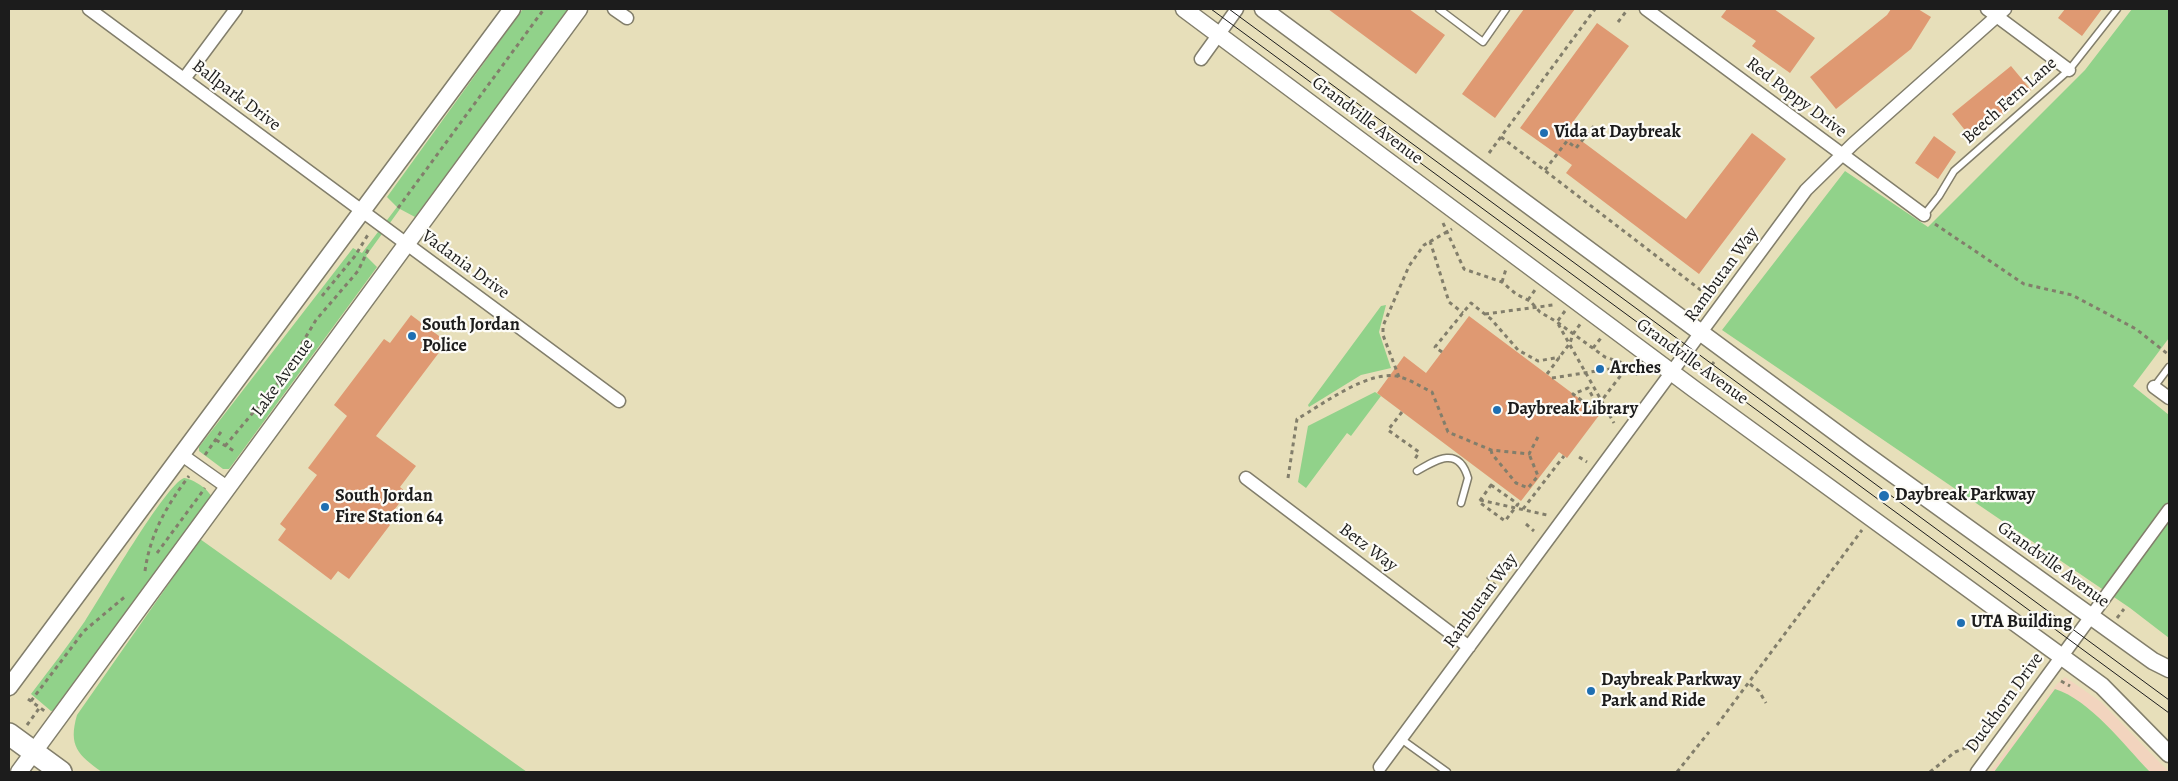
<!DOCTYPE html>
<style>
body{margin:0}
#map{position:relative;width:2178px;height:781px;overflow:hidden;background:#e7dfba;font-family:Alegreya,serif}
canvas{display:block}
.frame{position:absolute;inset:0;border:10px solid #1c1c1c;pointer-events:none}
</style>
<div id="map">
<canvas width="2178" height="781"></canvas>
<div class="frame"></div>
</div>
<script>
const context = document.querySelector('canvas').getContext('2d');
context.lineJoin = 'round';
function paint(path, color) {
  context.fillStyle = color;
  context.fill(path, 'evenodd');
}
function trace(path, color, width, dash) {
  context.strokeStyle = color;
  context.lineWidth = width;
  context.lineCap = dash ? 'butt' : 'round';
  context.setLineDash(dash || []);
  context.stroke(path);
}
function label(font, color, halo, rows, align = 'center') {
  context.font = font + ' Alegreya,serif';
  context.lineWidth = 4.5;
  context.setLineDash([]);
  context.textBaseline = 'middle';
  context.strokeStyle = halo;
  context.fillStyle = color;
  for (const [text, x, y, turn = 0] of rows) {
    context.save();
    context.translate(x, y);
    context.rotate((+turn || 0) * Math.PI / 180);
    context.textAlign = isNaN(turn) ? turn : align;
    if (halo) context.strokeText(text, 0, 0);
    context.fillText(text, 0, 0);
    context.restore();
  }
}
paint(new Path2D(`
 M2065,677L2101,702L2169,772H1990L2057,684Z`), '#f2d4be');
paint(new Path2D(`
 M523,9H569L415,217L400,209L366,256L377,267L229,469H223L199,451V447L353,248L362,253L397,207L387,197Z
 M2132,9H2169V338L2133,386L2169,415V638L2130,608L1722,330L1845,171L1928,227L2085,70Z
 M1386,305L1379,332L1391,368L1361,375L1309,407L1308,405L1381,306Z
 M1375,392L1381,396L1351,436L1347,433L1306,488L1298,482L1308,426Z
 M184,478C193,479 209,489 212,498L56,710L51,711L31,694C49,670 68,646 85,621C101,597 165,485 184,478Z
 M200,539L527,772H102C78,755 68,746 77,715Z
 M2055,689C2090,700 2124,745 2150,772H1994Z`), '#91d28a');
paint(new Path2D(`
 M1328,9H1409L1445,35L1416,74Z
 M1524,9H1575L1495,118L1462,94Z
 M1727,9H1774L1815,38L1790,73L1752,46L1756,41L1721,17Z
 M1891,9H1918L1931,17L1911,49L1836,109L1810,77L1887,15Z
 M2065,9H2102L2082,36L2058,18Z
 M1597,23L1629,46L1567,130L1686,219L1752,133L1786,159L1699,274L1566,173L1572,165L1520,128Z
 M2011,66L2031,90L1972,139L1952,114Z
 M1934,136L1956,152L1938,179L1915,163Z
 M411,315L447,342L376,436L416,466L400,487L407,493L386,521L390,525L349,579L338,571L331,580L278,540L286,529L280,524L317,475L308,468L347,416L334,405L384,339L390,343Z
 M1469,316L1600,414L1567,458L1559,452L1521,501L1377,393L1404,356L1426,373Z`), '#df9972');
const service = new Path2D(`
 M1439,9L1483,42L1506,9
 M1924,215L1939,196L1954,171L2069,70L2117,9
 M2154,387L2169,367
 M1417,471C1437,459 1459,446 1468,478L1461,503
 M1401,739L1447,772`);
const minor = new Path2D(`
 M89,9L619,401
 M614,9L627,18
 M1646,9L1924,215
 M1987,9L2069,70
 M1201,59L1237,9
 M184,79L236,9
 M2154,387L2169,398
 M182,455L227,487
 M1246,478L1469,647
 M1380,767L1806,190L1853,144L2005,9
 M1977,772L2169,510`);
const tertiary = new Path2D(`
 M1184,9L1694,389L2102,686L2169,754
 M1263,9L1861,451L2153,661L2169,669
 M9,687L512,9
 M19,772L579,9`);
const trunk = new Path2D(`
 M9,734L61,772`);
trace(service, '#827e6b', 9);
trace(minor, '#827e6b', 15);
trace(tertiary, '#827e6b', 19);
trace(trunk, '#827e6b', 24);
trace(new Path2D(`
 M1618,22L1628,9
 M1501,137L1702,291
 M1489,153L1595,9
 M1545,170L1567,141L1576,148L1594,126
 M398,208L544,9
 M1443,223L1464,269L1502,282L1516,294L1530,301L1540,312L1557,322L1605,357L1632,366
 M1935,224L2024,284L2072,295L2136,329L2169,355
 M1430,241L1449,302L1463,313
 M1502,282L1506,269
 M322,296L355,256L369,233
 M1528,300L1535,290
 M1565,311L1557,322L1614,423
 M1485,314L1553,305
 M1593,348L1601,338
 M1442,352L1435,347L1471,303L1491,319L1518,350L1538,361L1560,357
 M1631,365L1638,376
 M1547,374L1570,343L1573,334L1581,323
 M1399,377L1383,335V326L1409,266L1424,245L1452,229
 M1703,377L1714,362
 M1552,378L1629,366
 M1596,403L1588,388L1573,394L1592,408L1602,400L1628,366
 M1402,412L1388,430L1419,452L1415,459
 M216,440L234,451
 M225,446L278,383L316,320L358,271L369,248
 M1491,450L1492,454L1516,483L1528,488L1538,476L1529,454
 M205,455L223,429
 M1579,457L1587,462
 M1288,478L1297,419C1322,405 1370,368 1400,377C1411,380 1421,387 1432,392L1448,432L1491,450L1529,454L1539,435
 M1491,485L1518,504L1505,521L1479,502Z
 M1480,500L1547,515
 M1523,509L1564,456
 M1526,524L1534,531
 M157,553L205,488
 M145,571C150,534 167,505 189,476
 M1487,577L1495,585
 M2117,618L2124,609
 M2061,681L2070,686
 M1750,684L1759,691L1766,703
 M28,699L46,712
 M31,701L84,631L127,595
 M27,725L40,707
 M1717,725L1862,530
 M1677,772L1709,732
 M1930,772L1955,752L1976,744`), '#827e6b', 3, [4, 4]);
trace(service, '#fff', 6);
trace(minor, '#fff', 12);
trace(tertiary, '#fff', 16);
trace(trunk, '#fff', 21);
trace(new Path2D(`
 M1211,9L2169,713
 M1229,9L2169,700`), '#1c1c1c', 1);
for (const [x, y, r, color] of [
 [1544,133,5,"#1f6fb2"],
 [412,336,5,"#1f6fb2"],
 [1600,369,5,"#1f6fb2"],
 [1497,410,5,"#1f6fb2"],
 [1884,496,6,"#1f6fb2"],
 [325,507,5,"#1f6fb2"],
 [1961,623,5,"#1f6fb2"],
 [1591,691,5,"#1f6fb2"]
]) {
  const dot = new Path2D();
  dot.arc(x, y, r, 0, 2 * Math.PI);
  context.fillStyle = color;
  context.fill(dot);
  trace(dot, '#fdfcf7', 2);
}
label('18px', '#1c1c1c', '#fdfcf7', [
 ["Ballpark Drive",236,96,37],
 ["Red Poppy Drive",1796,98,37],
 ["Beech Fern Lane",2010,101,-42],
 ["Grandville Avenue",1367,121,37],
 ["Vadania Drive",465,265,36],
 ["Rambutan Way",1722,275,-54],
 ["Grandville Avenue",1692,362,36],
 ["Lake Avenue",283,378,-54],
 ["Betz Way",1368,548,37],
 ["Grandville Avenue",2053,565,36],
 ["Rambutan Way",1481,601,-54],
 ["Duckhorn Drive",2005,703,-54]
]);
label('bold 18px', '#1c1c1c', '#fdfcf7', [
 ["Vida at Daybreak",1554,133],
 ["South Jordan",422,326],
 ["Police",422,347],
 ["Arches",1610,369],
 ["Daybreak Library",1507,410],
 ["Daybreak Parkway",1895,496],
 ["South Jordan",335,497],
 ["Fire Station 64",335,518],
 ["UTA Building",1971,623],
 ["Daybreak Parkway",1601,681],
 ["Park and Ride",1601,702]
], 'left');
</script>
